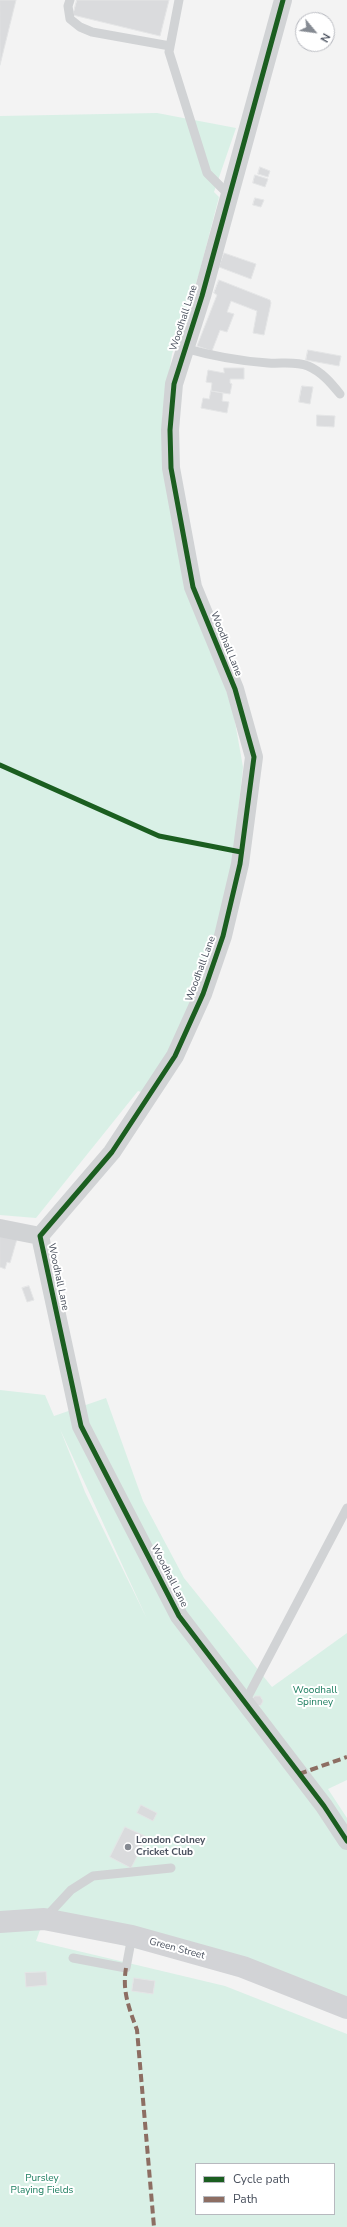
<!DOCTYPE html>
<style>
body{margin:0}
#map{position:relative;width:347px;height:2227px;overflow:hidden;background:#f3f3f3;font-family:"Nunito Sans",sans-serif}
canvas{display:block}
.legend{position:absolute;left:195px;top:2163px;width:140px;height:52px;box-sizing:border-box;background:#fff;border:1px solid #b7b9bf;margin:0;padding:5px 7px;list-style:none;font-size:12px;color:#4a515e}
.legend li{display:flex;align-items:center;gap:8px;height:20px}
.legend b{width:20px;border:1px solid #b7b9bf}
.north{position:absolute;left:295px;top:12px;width:40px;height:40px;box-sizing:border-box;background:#fff;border:1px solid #b7b9bf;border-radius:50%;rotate:119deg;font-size:11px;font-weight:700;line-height:16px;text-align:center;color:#4a515e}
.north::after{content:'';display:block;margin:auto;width:14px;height:18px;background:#858a92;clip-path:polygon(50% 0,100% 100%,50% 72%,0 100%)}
</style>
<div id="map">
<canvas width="347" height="2227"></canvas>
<ul class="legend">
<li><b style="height:5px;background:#1b5e20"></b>Cycle path</li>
<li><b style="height:5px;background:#8d6e63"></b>Path</li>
</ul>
<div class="north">N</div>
</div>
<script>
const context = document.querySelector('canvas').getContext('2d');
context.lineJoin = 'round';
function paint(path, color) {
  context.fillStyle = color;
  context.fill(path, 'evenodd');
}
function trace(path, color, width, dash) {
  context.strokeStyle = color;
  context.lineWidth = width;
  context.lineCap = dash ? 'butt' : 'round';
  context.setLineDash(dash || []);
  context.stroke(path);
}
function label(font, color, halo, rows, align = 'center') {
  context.font = font + ' "Nunito Sans",sans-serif';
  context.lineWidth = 4;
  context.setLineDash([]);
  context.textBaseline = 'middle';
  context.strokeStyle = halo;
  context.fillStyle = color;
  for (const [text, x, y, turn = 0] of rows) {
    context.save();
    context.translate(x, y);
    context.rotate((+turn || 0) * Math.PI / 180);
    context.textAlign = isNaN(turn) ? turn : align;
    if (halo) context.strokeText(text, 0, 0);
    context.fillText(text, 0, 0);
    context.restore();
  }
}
paint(new Path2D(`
 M157,113L236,128L214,192L219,197L199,274L172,354L162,417L164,476L220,672L233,711L243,767L233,858L225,901L200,988L176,1044L144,1093L138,1091L36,1218L0,1215V116Z
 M0,1390L45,1395L54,1416L106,1398L143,1501L184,1578L272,1687L347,1633V1780L328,1789L347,1818V2000L334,1995L0,1916ZM60,1429L147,1619L85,1492Z
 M44,1919L36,1941L225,1986L347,2034V2227H0V1922ZM196,2164H334V2214H196Z`), '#d9f0e6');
const building = new Path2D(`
 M0,0H16L0,65Z
 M77,0H169L160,36L73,15Z
 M303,28V44H317L316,48L299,44Z
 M260,167L270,171L268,177L258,174Z
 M255,175L268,179L265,187L253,183Z
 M255,198L264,200L261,207L253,205Z
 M224,253L256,264L251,279L219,267Z
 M219,280L270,300L271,303L264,335L253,333L257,311L231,301L227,312L234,314L227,332L220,330L212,351L197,346L217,295L214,293Z
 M308,350L341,356L339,366L306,360Z
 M224,368H244V379H230V383L232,384L230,394L211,391L212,383L206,382L208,370L224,373Z
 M302,386L313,387L310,404L299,402Z
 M211,391L223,393L222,401L229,402L227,413L201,408L203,398L209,399Z
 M317,415L335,416L334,427L317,426Z
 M0,1235L17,1239L10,1263L7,1262L5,1269L0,1267Z
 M29,1286L34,1300L27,1302L22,1288Z
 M255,1696H260L263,1701L261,1705L255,1707L251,1701Z
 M141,1805L157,1813L153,1821L137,1813Z
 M125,1827L147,1837L131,1868L110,1857Z
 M46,1972L47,1985L26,1987L25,1973Z
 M134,1978L155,1981L153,1994L132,1991Z`);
paint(building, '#dadbdd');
trace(building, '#e4e5e6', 1);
trace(new Path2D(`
 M70,0L68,6L70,19L80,27L92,32L170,46
 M179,0L169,52L207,173L228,194
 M184,348C212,356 239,361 268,363C282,364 295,361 308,366C322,372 331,383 340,394
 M245,1702L347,1508
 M45,1918L71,1890L93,1876L171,1868
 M73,1958L126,1968L132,1936`), '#d1d3d5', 9);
trace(new Path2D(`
 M283,0L202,296L174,384L170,430L171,468L193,587L235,689L254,757L240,864L223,936L203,994L175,1056L112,1152L40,1236L81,1426L179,1616L324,1806L347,1841
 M0,1228L40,1236`), '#d1d3d5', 18);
trace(new Path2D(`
 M0,1922L44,1919L132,1936L243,1967L347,2008`), '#d2d3d6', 22);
trace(new Path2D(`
 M299,1774L347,1757
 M126,1968C122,1991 129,2008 137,2030L154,2227`), '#8d6e63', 4, [8, 4]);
trace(new Path2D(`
 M283,0L202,296L174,384L170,430L171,468L193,587L235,689L254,757L240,864L223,936L203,994L175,1056L112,1152L40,1236L81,1426L179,1616L324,1806L347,1841
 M0,765L159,836L241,852`), '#1b5e20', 5);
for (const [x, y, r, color] of [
 [128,1847,4,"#858a92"]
]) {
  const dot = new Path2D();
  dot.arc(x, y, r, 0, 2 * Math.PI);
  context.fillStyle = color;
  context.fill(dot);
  trace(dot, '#fff', 1.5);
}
label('10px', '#4a515e', '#fff', [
 ["Woodhall Lane",184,318,-72],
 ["Woodhall Lane",226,644,68],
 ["Woodhall Lane",201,969,-70],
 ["Woodhall Lane",58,1277,78],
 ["Woodhall Lane",169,1576,63],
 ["Green Street",177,1949,15]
]);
label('10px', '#1c7e5f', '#fff', [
 ["Woodhall",315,1691],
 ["Spinney",315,1703],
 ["Pursley",42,2179],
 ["Playing Fields",42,2191]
]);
label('bold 10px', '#4a515e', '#fff', [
 ["London Colney",136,1841],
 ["Cricket Club",136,1853]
], 'left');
</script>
